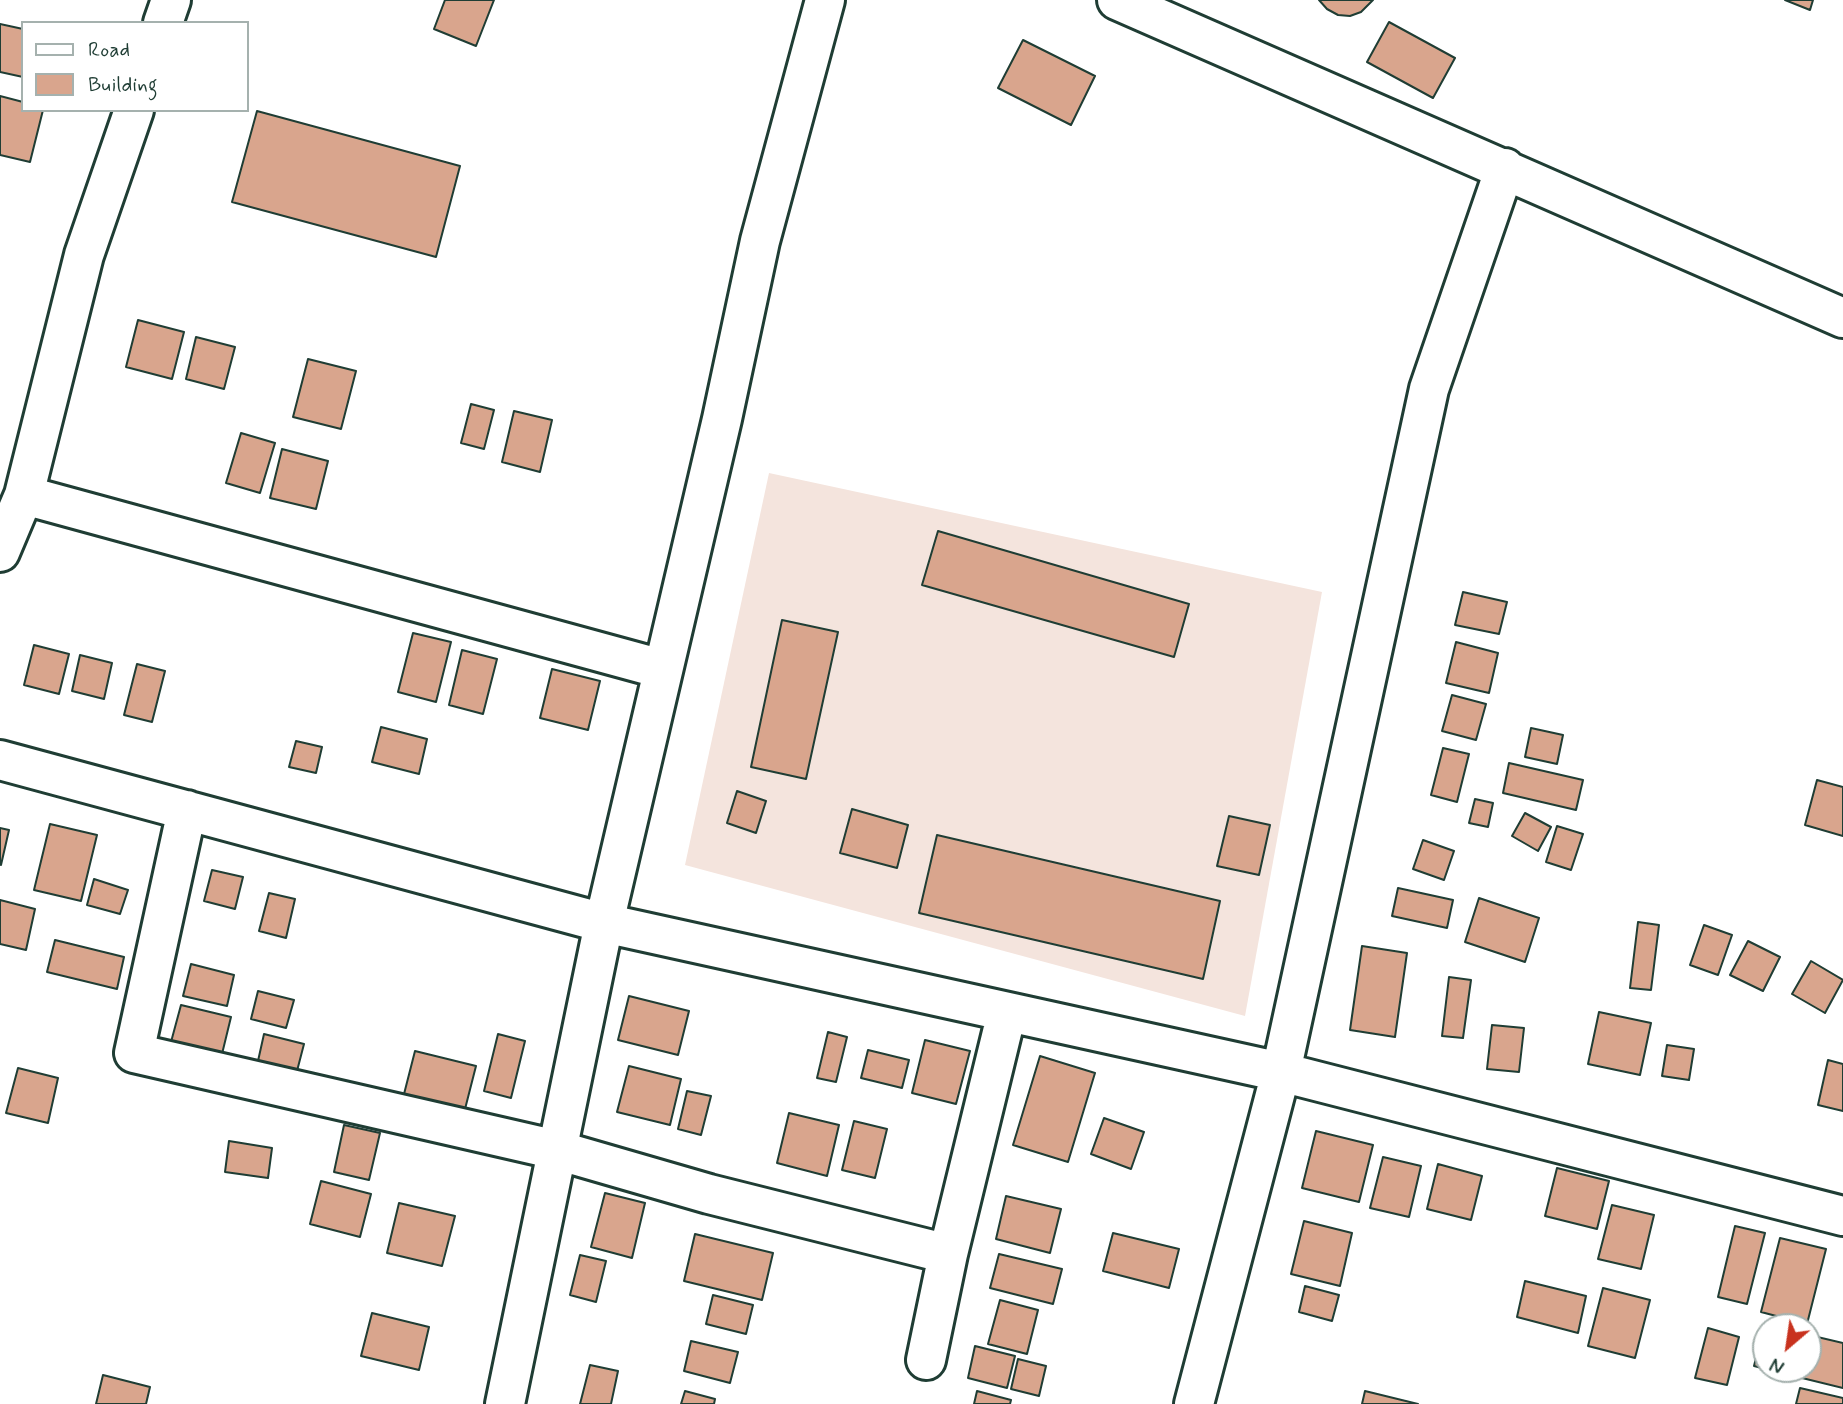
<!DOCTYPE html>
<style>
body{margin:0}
#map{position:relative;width:1843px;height:1404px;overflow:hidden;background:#fff;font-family:Mynerve,sans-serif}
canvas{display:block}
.legend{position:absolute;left:21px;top:21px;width:228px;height:91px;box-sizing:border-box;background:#fff;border:2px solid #a5b1ae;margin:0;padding:9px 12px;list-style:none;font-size:21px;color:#1f3d34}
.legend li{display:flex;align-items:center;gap:14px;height:35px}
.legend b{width:35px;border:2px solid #a5b1ae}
.north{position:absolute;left:1752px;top:1313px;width:70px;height:70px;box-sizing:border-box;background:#fff;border:2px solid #a5b1ae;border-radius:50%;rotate:209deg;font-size:19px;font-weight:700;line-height:28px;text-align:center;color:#1f3d34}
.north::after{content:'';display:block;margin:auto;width:24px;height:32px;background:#c8321e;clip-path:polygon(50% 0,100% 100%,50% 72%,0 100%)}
</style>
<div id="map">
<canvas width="1843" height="1404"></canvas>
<ul class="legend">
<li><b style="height:9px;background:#fff"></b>Road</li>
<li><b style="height:19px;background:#d9a58d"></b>Building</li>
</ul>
<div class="north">N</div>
</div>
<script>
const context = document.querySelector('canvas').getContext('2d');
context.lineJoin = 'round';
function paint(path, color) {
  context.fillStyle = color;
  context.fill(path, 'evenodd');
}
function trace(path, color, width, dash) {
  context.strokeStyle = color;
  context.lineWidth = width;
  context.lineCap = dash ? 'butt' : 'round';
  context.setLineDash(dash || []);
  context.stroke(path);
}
paint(new Path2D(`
 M769,473L1322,592L1245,1016L685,865Z`), '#f4e4dd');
const building = new Path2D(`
 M445,0H494L476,46L434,29Z
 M1319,0H1373L1361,12L1350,16L1338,15L1327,9Z
 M1785,0H1813L1810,10Z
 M1389,22L1455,58L1433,98L1367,62Z
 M0,24L23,29V77L0,72Z
 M1023,40L1095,76L1071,125L998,88Z
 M0,96L23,102V110H43L30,162L0,155Z
 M257,111L460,166L436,257L232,202Z
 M138,320L184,332L172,379L126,367Z
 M196,337L235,347L224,389L186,379Z
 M308,359L356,371L341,429L293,417Z
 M471,404L494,410L484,449L461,443Z
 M514,411L552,420L540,472L502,462Z
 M241,433L275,443L260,493L226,483Z
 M282,449L328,461L316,509L270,498Z
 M938,531L1189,604L1174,657L922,585Z
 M1463,592L1507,602L1499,634L1455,625Z
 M782,620L838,632L806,779L751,767Z
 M413,633L451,642L436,702L398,692Z
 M1456,642L1498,653L1489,693L1446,683Z
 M34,645L69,654L59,694L24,685Z
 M462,650L497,659L483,714L449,705Z
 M80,655L112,663L104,699L72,691Z
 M137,664L165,671L152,722L124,715Z
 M552,669L600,681L588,730L540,718Z
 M1452,695L1486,704L1476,740L1442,731Z
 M381,727L427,739L419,774L372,762Z
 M1531,728L1563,735L1557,764L1525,757Z
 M296,741L322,747L316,773L289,767Z
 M1443,748L1469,754L1457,802L1431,795Z
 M1509,763L1583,780L1576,810L1503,793Z
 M1817,780L1843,787V836L1805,825Z
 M737,791L766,801L756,833L727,823Z
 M1475,799L1493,803L1488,827L1469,823Z
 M852,809L908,825L897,868L840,853Z
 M1525,813L1551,827L1538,851L1512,836Z
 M1229,816L1270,825L1259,875L1217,866Z
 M50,824L97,835L81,901L34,890Z
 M1557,826L1583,834L1571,870L1546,862Z
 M0,828L9,830L1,865L0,864Z
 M937,835L1220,901L1203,979L919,913Z
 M1423,840L1454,851L1444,880L1413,869Z
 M212,870L243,877L235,909L204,901Z
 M94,879L128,890L120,914L87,905Z
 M1398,888L1453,900L1447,928L1392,916Z
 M269,893L295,899L286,938L259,931Z
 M1479,898L1539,918L1525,962L1465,942Z
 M0,900L35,909L26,950L0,944Z
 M1638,922L1659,925L1651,990L1630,988Z
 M1704,925L1732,935L1718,975L1690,965Z
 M55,940L124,957L117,989L47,972Z
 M1748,941L1780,957L1763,991L1730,975Z
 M1362,946L1407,953L1395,1037L1350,1030Z
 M1811,961L1843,980L1825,1013L1792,994Z
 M191,964L234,975L227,1006L183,996Z
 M1449,977L1471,980L1463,1038L1442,1036Z
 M258,991L294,1000L286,1028L251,1019Z
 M629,996L689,1011L678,1055L618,1040Z
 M181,1005L231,1017L222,1054L171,1042Z
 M1599,1012L1651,1023L1640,1075L1588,1064Z
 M1492,1025L1524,1028L1519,1072L1487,1069Z
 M828,1032L847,1037L836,1082L817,1078Z
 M264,1034L304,1044L297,1071L258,1061Z
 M498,1034L525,1041L511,1098L484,1091Z
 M925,1040L970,1051L956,1104L912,1093Z
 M1667,1045L1694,1049L1689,1080L1662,1076Z
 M868,1050L909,1060L902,1088L861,1078Z
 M415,1051L476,1066L464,1113L403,1098Z
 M1040,1056L1095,1073L1068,1162L1013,1145Z
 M1828,1060L1843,1064V1111L1818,1105Z
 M629,1066L681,1079L670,1125L617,1112Z
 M18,1068L58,1078L48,1123L6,1113Z
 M687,1091L711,1096L701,1135L678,1129Z
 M789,1113L839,1125L827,1176L777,1163Z
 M1104,1118L1144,1132L1131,1169L1091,1154Z
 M854,1121L887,1129L875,1178L842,1170Z
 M344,1125L380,1133L369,1180L334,1172Z
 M1316,1131L1373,1145L1359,1202L1302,1188Z
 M229,1141L272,1148L268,1178L225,1172Z
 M1383,1157L1421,1166L1409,1217L1370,1208Z
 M1438,1164L1482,1176L1471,1220L1427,1209Z
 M1557,1168L1609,1181L1597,1229L1545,1216Z
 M321,1181L371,1194L360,1237L310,1224Z
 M605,1193L645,1203L632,1258L591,1247Z
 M1006,1196L1061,1209L1050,1253L996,1239Z
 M399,1203L455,1216L442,1266L387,1253Z
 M1612,1205L1654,1215L1641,1269L1598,1259Z
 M1304,1221L1352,1233L1340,1286L1291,1274Z
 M1735,1226L1765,1233L1747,1304L1718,1297Z
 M1113,1233L1179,1249L1169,1288L1103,1271Z
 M695,1234L773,1253L762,1300L684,1281Z
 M1780,1238L1826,1249L1807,1324L1761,1312Z
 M999,1254L1062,1269L1053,1304L990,1288Z
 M580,1255L606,1261L596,1302L570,1295Z
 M1525,1281L1586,1296L1578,1333L1517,1317Z
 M1305,1286L1339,1295L1332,1321L1299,1312Z
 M1603,1288L1650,1300L1635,1358L1588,1346Z
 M713,1295L753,1305L746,1334L706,1324Z
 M1000,1300L1038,1310L1027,1354L988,1344Z
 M372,1313L429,1327L419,1370L361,1356Z
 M1708,1328L1739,1337L1727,1385L1695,1378Z
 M1762,1334L1766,1335V1369L1754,1366Z
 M1809,1335L1843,1343V1388L1798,1377L1801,1369H1808Z
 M691,1341L738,1352L730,1383L684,1371Z
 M975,1346L1015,1356L1007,1388L968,1378Z
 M1018,1359L1046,1366L1039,1396L1011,1389Z
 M590,1365L618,1371L611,1404H580Z
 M103,1375L150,1387L146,1404H96Z
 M1800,1388L1843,1398V1404H1796Z
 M685,1391L715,1399L714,1404H681Z
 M977,1391L1011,1400L1010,1404H974Z
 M1365,1391L1418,1404H1362Z`);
paint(building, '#d9a58d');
trace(building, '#1f3d34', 2);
const minor = new Path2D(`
 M1117,0L1843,318
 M163,23L171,0
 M24,495L662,669
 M0,552L24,495L84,255L134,110
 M0,760L604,923L1281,1072L1843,1216
 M187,810L134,1053L557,1150L709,1194L948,1254
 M926,1360L948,1254L1007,1012
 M505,1404L604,923L722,419L760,241L825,0
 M1194,1404L1281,1072L1429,389L1505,168`);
trace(minor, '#1f3d34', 44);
trace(minor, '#fff', 38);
</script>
